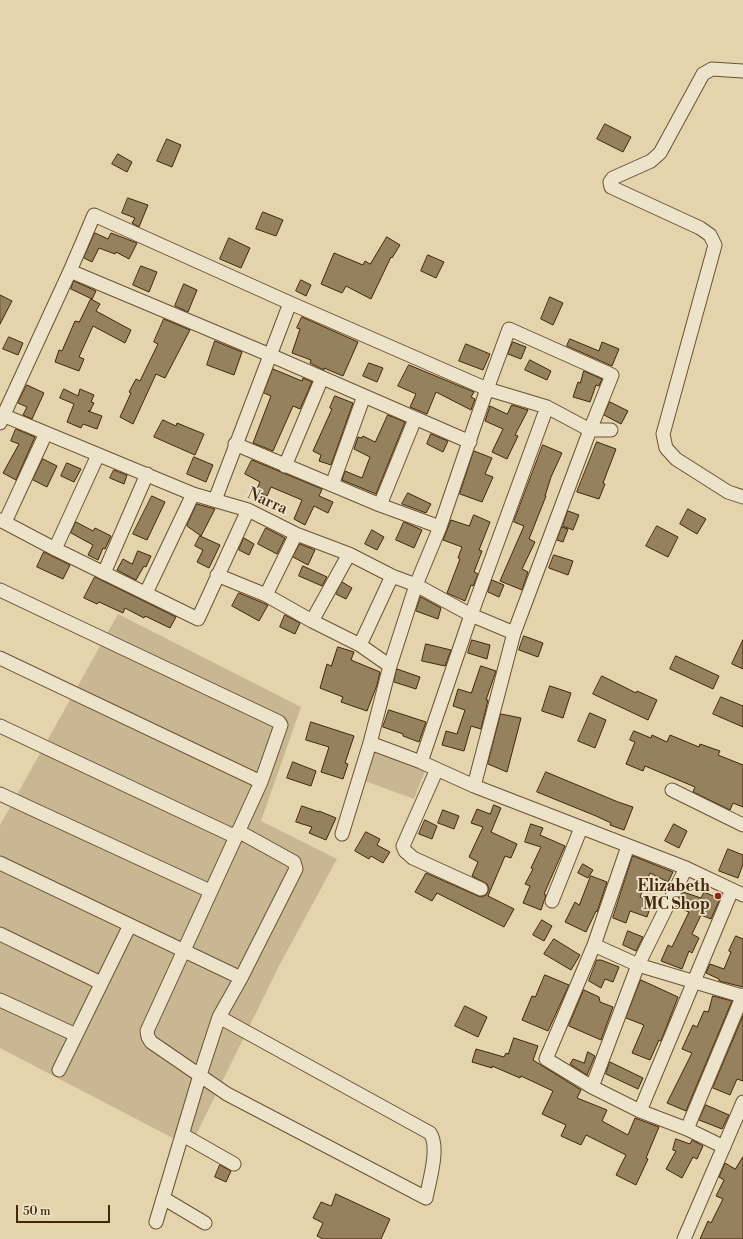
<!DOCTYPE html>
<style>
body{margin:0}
#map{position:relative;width:743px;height:1239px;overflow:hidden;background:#e3d4ae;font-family:"Libre Bodoni",serif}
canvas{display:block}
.scale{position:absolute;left:16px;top:1205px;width:94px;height:18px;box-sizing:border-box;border:2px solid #422708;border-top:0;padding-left:5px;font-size:12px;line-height:14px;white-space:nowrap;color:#422708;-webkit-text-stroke:3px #ede3ca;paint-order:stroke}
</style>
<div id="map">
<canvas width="743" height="1239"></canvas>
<div class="scale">50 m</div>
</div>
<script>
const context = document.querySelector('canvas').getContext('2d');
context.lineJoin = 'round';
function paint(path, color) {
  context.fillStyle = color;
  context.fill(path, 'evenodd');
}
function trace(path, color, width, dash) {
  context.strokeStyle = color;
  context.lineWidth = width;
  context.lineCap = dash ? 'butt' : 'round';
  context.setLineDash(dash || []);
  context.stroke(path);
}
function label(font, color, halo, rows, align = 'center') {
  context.font = font + ' "Libre Bodoni",serif';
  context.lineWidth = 3.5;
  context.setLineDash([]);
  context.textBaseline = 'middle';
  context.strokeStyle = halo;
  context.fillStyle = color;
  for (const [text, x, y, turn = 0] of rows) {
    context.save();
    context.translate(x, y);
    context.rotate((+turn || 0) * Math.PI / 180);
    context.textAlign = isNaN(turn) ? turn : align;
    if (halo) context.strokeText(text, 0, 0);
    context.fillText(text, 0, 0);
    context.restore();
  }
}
paint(new Path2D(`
 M118,614L301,707L261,821L337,859L280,964L190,1147L0,1048V825Z
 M373,751L425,771L414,799L362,780Z`), '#c8b792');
const building = new Path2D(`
 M605,124L631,137L623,152L597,139Z
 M167,139L181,145L172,167L157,161Z
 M118,154L132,162L127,172L112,164Z
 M128,198L148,205L139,227L132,223L135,218L122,213Z
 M263,212L283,220L276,236L256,229Z
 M95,233L108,239L111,233L137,243L129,259L116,252L115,254L99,248L92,262L84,258Z
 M387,237L400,245L392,258L391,257L371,299L346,286L342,293L321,284L334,253L363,265L365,261L370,264Z
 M229,238L250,248L241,268L220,259Z
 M428,255L444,262L436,278L421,271Z
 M141,266L157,272L149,292L133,285Z
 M301,280L311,285L306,296L296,291Z
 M74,281L96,291L92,299L71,289Z
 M184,284L197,290L188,312L175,306Z
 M0,295L12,301L0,324Z
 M550,297L563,303L553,325L541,319Z
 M91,299L100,304L96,311L131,330L125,343L93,326L79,357L84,359L79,371L55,362L59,350L62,351L75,321L79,322Z
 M302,317L358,342L343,376L324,368V370L310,363L311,360L292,353L300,329L297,328Z
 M164,319L190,330L165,378L156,374L133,424L120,417L131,393L129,392L136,379L140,381L158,344L154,342Z
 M9,337L23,343L18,355L3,349Z
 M570,339L599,351L602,342L619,349L612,366L567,346Z
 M215,341L242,352L234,375L207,365Z
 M513,342L526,347L521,359L508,354Z
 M466,344L490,354L483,370L459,361Z
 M530,360L551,371L547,380L525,370Z
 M369,363L383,368L377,382L363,376Z
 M409,365L474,392L471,397L475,399L471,410L436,392L427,414L410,407L416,394L398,386Z
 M273,369L302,381L303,378L312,382L300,409L293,406L273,451L253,443L271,396L264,393Z
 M584,371L602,379L599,386L596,385L590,402L573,397L578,382L580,383Z
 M27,385L44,393L32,419L23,415L27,407L18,403Z
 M64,389L78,396L80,389L94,395L91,402L94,403L90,411H88L102,416L97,429L83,424L81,428L67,422L74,404L60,398Z
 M335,396L353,403L331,465L319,461L321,455L313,451L332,409L330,408Z
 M610,402L628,411L621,424L604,415Z
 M512,405L528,410L515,435L518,436L507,459L492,452L503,429L485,421L490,406L507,414Z
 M388,415L405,422L376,494L342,480L345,471L362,478L370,457L354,449L358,437L362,438L363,436L375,442Z
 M163,420L176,426L177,423L204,434L195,455L154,437Z
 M16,429L35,437L16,480L3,473L19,444L11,441Z
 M431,434L448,441L443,452L427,444Z
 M597,442L616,449L603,483L605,484L599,499L577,492Z
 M543,445L562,453L551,477L545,496H546L529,539L535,542L522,569L528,572L522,590L500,581L524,526L514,522Z
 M474,451L492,458L485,474L493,477L482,502L460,494Z
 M194,457L213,465L206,482L187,474Z
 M43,459L57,466L47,487L33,480Z
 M252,460L322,489L319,496L333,502L328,513L314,506L305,525L294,519L302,500L271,487L267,496L256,491L260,482L245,474Z
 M67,463L81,469L74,482L61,476Z
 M114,470L127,475L124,484L110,478Z
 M408,493L431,504L426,513L402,504Z
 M152,496L165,502L147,540L133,534Z
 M197,504L215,509L201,536L187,526Z
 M688,509L706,519L697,534L680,524Z
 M568,511L579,515L573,530L563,526Z
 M474,515L490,522L479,550L482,551L474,572L478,574L473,586L471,585L465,601L447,593L460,559L458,558L462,547L443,540L451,520L469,526Z
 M76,522L93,531L95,528L111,536L105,549L103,548L98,560L88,555L93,545L71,533Z
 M404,522L422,530L414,548L396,540Z
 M657,526L678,537L668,557L646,546Z
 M562,527L568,529L563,542L557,540Z
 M266,528L285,538L277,554L258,544Z
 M372,530L384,537L377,550L365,544Z
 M200,536L220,545L209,568L197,562L203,550L195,546Z
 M244,538L254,544L249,555L239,550Z
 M300,544L315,550L308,565L293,557Z
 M138,551L151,556L146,567L144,566L136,580L117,570L123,559L132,564Z
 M44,552L70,565L63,579L37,567Z
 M554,555L573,561L568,575L549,568Z
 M303,566L327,577L322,586L299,576Z
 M95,577L176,617L170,628L145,616L144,618L125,608L123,613L99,602L97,604L84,598Z
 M492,580L504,585L499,597L488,592Z
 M342,582L352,588L346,599L336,594Z
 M239,593L268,605L259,621L232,606Z
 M421,597L441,608L438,619L416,611Z
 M285,615L300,623L295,634L280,627Z
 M524,636L543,643L538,657L519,650Z
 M472,640L490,645L487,659L468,653Z
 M743,640V669L732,664Z
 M426,644L451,650L445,666L422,661Z
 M338,647L354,652L351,660L380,672L377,685L367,711L341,702L343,697L320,688L327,664L331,666Z
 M676,656L719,676L713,689L670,669Z
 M481,666L496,671L486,700H488L481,729L471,726L464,751L442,745L446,731L457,734L465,710L453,706L458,689L471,693Z
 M397,669L420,677L416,689L394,682Z
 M602,676L636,693L637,691L657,700L648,720L593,694Z
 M550,686L571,693L563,718L542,711Z
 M721,697L743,706V727L713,714Z
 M389,710L426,722L419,742L403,736V734L383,727Z
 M590,713L606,720L595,748L578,741Z
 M501,714L521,718L507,772L488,764Z
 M311,722L354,736L345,763L348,764L343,779L321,772L329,747L306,740Z
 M634,731L651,738L652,735L667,742L670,735L699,747L700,744L720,751L718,755L743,765V807L733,803L730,810L693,792L695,787L645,766L643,771L626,764L635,742L630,740Z
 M293,762L316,771L311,786L287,778Z
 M546,772L618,802L633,807L624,830L610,825L611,823L596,816L537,792Z
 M494,805L501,808L491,832L517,844L511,858L505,856L488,896L514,909L504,927L437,893L432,901L415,892L426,873L478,896L482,897L486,895L489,889L487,884L472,876L478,862L469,857L483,827L471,823L477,809L490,814Z
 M302,806L319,812V811L336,818L326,840L309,833L312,827L296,822Z
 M443,810L459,816L454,829L438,823Z
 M425,820L437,826L432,839L419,834Z
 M531,824L543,828L540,835L565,846L544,894L546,895L541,910L523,903L530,886L525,884L533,869L531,868L541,847L525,842Z
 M674,824L687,831L679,848L665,841Z
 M366,832L380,839L377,845L390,852L383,863L371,856L369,859L355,851Z
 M728,849L743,855V864L738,878L719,871Z
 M633,856L673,872L668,882L650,873L640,897L652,902L647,917L630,911L626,923L613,918Z
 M583,864L593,870L588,878L578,873Z
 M591,876L607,882L597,912L596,911L586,932L565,922L575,902L579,905Z
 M683,892L701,898L704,892L720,899L711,919L701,915L692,934L699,938L692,953L689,951L682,969L661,961L668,945L672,947L689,912L676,907Z
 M542,920L552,926L544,941L533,935Z
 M628,931L643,937L636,951L623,945Z
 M736,936L743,939V987L719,981V979L706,973L710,964L724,969L731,952L729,951Z
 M554,939L580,955L571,970L544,954Z
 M597,960H601L619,967L613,982L605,979L601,988L589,981Z
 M545,975L569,985L548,1031L522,1020L532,996L535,997Z
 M641,980L678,997L661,1041L659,1040L650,1060L632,1053L644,1025L626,1018Z
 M584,990L599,997L600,1002L613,1007L601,1040L569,1026Z
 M713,996L732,1001L686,1111L667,1103L692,1053L682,1049L693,1025L697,1027L704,1011L708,1012Z
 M465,1006L487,1017L478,1037L455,1026Z
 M743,1016V1081L737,1079L730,1095L713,1088Z
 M514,1038L538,1046L533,1060L581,1090L577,1098L607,1110L602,1121L628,1135L635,1118L659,1127L646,1158L648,1159L636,1185L616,1175L626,1155L586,1135L581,1145L561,1136L566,1125L542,1114L553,1091L521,1076L520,1078L492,1066V1068L472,1062L476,1049L504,1057L506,1053L508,1054Z
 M588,1052L595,1056L587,1075L570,1064L573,1059L584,1063Z
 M610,1062L643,1078L638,1089L606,1074Z
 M706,1105L729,1115L722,1129L699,1120Z
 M676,1139L690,1144L692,1140L703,1146L697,1159L693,1157L682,1178L666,1169L676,1151L673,1150Z
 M743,1157V1239H700L708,1221L711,1223L723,1199L716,1196L724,1180L719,1177L725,1163L735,1169Z
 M220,1165L231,1171L226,1182L215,1177Z
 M336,1194L390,1219L381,1239H323L317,1236L323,1223L313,1218L321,1202L331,1206Z`);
paint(building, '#96815e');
trace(building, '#422708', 1);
const minor = new Path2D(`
 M743,71L712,69L703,74L660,153L651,161L613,178L610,182L611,187L700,228L710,235L715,245L663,434L666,448L676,459L728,492L743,497
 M70,271L270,355L470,442
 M0,414L193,494L248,510L296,534L349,554L392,576L416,585L471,615L514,633
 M0,423L70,271L94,215L290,303L487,389L547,407L590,430H611
 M235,444L380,505L440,527
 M285,466L322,378
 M332,485L364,396
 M215,500L290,303
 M380,505L415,419
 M0,520L55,549L198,619L248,510
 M5,522L46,433
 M55,549L98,455
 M104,573L147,474
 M217,575L266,595L312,621L360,645L390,666
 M0,590L279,722L281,725L261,782L147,1031L148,1037L151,1042L227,1094L426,1198C429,1182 440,1147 430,1133L219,1017
 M146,593L193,494
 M266,595L296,534
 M312,621L349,554
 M360,645L392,576
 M0,658L261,782
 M0,726L236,837
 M370,743L421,762L474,786L686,868L743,895
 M421,762L471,615L547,407
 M437,769L403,846L405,851L413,858L481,889
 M672,790L743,825
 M0,794L210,891
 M342,834L370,743L390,666L416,585L440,527L487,389L509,329L612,375L590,430L514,633L474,786
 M628,846L594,945L546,1059L592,1087L640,1111L687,1129L724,1147
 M0,863L241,978
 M552,901L581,828
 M0,934L101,983
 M594,945L638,965L742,996
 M0,1000L76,1035
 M59,1070L130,925
 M592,1087L638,965L686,868
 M640,1111L732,890
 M687,1129L743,995
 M183,1135L234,1164
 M163,1198L205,1223
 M156,1222L200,1075L219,1017L241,978L296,869L294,862L238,831
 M684,1239L743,1102`);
trace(minor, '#6a5232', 15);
trace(minor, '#ede3ca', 13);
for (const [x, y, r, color] of [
 [718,896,4,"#8f2418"]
]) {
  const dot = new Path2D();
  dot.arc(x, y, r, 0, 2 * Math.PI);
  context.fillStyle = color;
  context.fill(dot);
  trace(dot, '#ede3ca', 1.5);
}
label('16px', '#422708', '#ede3ca', [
 ["Narra",267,502,24]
]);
label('bold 16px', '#422708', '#ede3ca', [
 ["Elizabeth",710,887],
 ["MC Shop",710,905]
], 'right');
</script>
